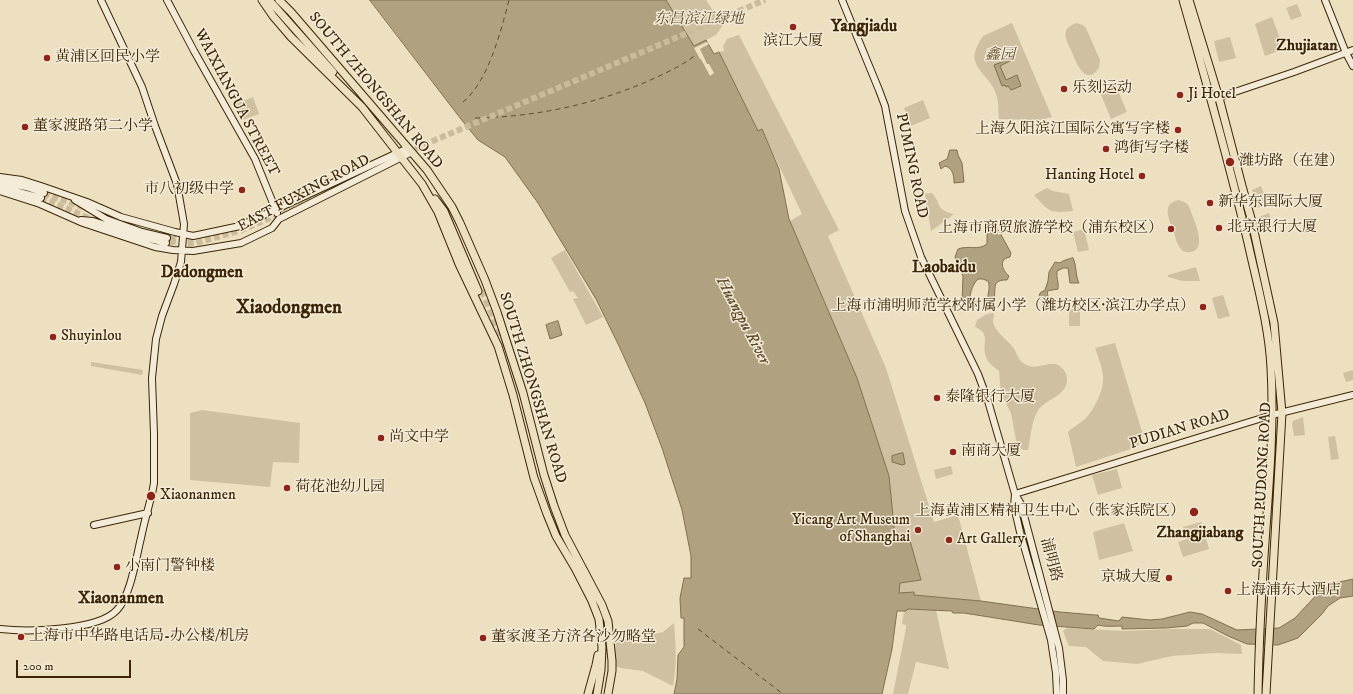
<!DOCTYPE html>
<meta charset="utf-8">
<style>
body{margin:0}
#map{position:relative;width:1353px;height:694px;overflow:hidden;background:#ece0c1;font-family:"IM FELL DW Pica",serif}
canvas{display:block}
.scale{position:absolute;left:16px;top:660px;width:115px;height:18px;box-sizing:border-box;border:2px solid #3c2605;border-top:0;padding-left:5px;font-size:12px;line-height:14px;white-space:nowrap;color:#3c2605;-webkit-text-stroke:3px #f3ebd7;paint-order:stroke}
</style>
<div id="map">
<canvas width="1353" height="694"></canvas>
<div class="scale">200 m</div>
</div>
<script>
const context = document.querySelector('canvas').getContext('2d');
context.lineJoin = 'round';
function paint(path, color) {
  context.fillStyle = color;
  context.fill(path, 'evenodd');
}
function trace(path, color, width, dash) {
  context.strokeStyle = color;
  context.lineWidth = width;
  context.lineCap = dash ? 'butt' : 'round';
  context.setLineDash(dash || []);
  context.stroke(path);
}
function label(font, color, halo, rows, align = 'center') {
  context.font = font + ' "IM FELL DW Pica","Noto Serif SC",serif';
  context.lineWidth = 3;
  context.setLineDash([]);
  context.textBaseline = 'middle';
  context.strokeStyle = halo;
  context.fillStyle = color;
  for (const [text, x, y, turn = 0] of rows) {
    context.save();
    context.translate(x, y);
    context.rotate((+turn || 0) * Math.PI / 180);
    context.textAlign = isNaN(turn) ? turn : align;
    if (halo) context.strokeText(text, 0, 0);
    context.fillText(text, 0, 0);
    context.restore();
  }
}
paint(new Path2D(`
 M666,0H706L723,25L716,35L694,46Z
 M1297,4L1302,16L1291,20L1286,8Z
 M1272,17L1284,49L1265,56L1255,24Z
 M1012,23L1052,117L1040,120L999,119C998,110 999,99 995,91C990,78 971,67 975,53C976,47 980,41 983,36Z
 M1076,23L1083,25L1086,28L1100,60L1099,68C1086,87 1076,63 1072,52C1069,46 1064,38 1066,31C1068,26 1072,25 1076,23Z
 M739,35L839,230L828,236L886,368L934,522L958,515L981,601L913,595V592L899,593L900,583L921,580L895,537L889,476L857,378L790,221L802,214L762,130L758,131L719,52L724,51L723,46L727,39Z
 M1230,37L1236,58L1219,62L1214,41Z
 M1116,86L1127,112L1111,119L1100,92Z
 M253,97L259,114L242,120L236,104Z
 M923,100L930,118L911,126L904,108Z
 M1261,186L1268,204L1257,208L1252,190Z
 M1047,188L1053,191L1069,194L1073,211C1050,213 1050,213 1034,195Z
 M932,193C942,204 935,210 954,214L931,231L925,194Z
 M1179,200L1186,203L1189,206C1192,216 1209,249 1191,252C1186,253 1182,251 1180,248C1176,243 1175,235 1173,230C1169,219 1161,203 1179,200Z
 M1269,213L1272,223L1261,225L1259,217Z
 M1084,229L1089,250L1078,252L1073,232Z
 M565,250L603,317L586,325L573,299L578,298L573,291L570,292L551,258Z
 M1196,267L1200,281H1183L1168,277V275Z
 M1223,295L1230,316L1218,319L1212,298Z
 M1069,305H1080V326H1069Z
 M994,313C994,318 992,321 994,325C998,334 1006,339 1012,346C1018,353 1017,362 1029,366C1040,370 1053,357 1063,369C1066,372 1067,376 1067,380C1067,395 1047,399 1039,409C1031,420 1031,437 1028,450H1023L1019,447L1016,440L1011,413L1001,394L999,371C994,367 988,363 986,357C981,344 992,334 975,327L977,320L987,314Z
 M1115,343L1143,435C1142,442 1140,445 1134,448L1076,467L1068,432C1073,427 1081,423 1087,417C1091,412 1094,407 1097,401C1108,379 1102,369 1095,348Z
 M91,362L143,370L142,375L91,366Z
 M1353,370V380L1346,382L1343,373Z
 M202,410L300,423L299,463L273,462L270,487L190,480V413Z
 M1303,417L1305,435L1294,436L1292,424L1293,421Z
 M1335,436L1339,459L1331,460L1328,437Z
 M951,466L953,474L936,479L934,470Z
 M1117,469L1122,488L1098,495L1092,475Z
 M1201,522L1209,549L1183,557L1178,542L1187,539L1183,527Z
 M1124,523L1133,551L1099,560L1093,532Z
 M908,609L936,610L949,669L916,662L908,694H893L906,628V625L902,624L904,611Z
 M674,623C676,644 677,665 673,686L643,671L621,668L614,666L616,638L640,639L650,635L663,632Z
 M1067,628L1125,631L1171,629H1210L1241,645L1242,654L1215,653L1172,656L1137,664L1103,661L1086,647L1069,646L1063,631Z`), '#cec0a1');
const water = new Path2D(`
 M370,0H666L694,46L706,40L714,54L719,52L758,131L762,129L779,169L789,219L857,378L889,476L895,537H909L921,580L900,583L899,593L914,592V595L981,601L1060,612L1095,615H1098L1099,618L1119,621L1122,617L1150,620L1162,619L1190,612L1202,614L1237,630L1279,628L1295,618L1321,590L1335,583L1353,579V596L1340,598L1328,606L1322,614L1298,638L1278,645L1247,644L1228,636L1203,623H1193L1187,626L1166,628L1122,629V626C1115,626 1105,627 1098,625L1094,629L1039,625L964,613H953L952,611L908,609L906,611H897L892,649L882,694H674L677,679L678,655L684,647V618H681L680,598L684,578H691V556L682,510L662,448L645,403L619,346L596,299L538,203L505,157L478,140L464,123Z
 M998,53H1007L1010,61L1000,66L1006,80L1017,75L1021,86L1011,90L1008,86L1006,87L1005,85L1002,86L994,65L1002,62Z
 M950,150H957L958,155L962,163L964,182L954,183C954,176 953,168 945,166L941,169L939,163L947,159Z
 M993,227L999,231L1011,253L1010,257C998,259 1002,270 1009,276L1007,280C987,279 1000,296 991,302L988,301C987,293 991,288 988,281L983,279H978C971,286 970,295 969,304L966,306L962,303L963,276L955,257L958,249C968,245 978,251 987,244V233L988,228Z
 M1073,258C1077,266 1075,275 1079,283H1070L1068,268H1063L1057,271C1056,277 1059,282 1058,289L1047,291C1048,298 1051,305 1046,310H1043L1042,309C1043,304 1043,300 1039,297L1040,293L1045,290L1048,281L1049,272L1055,262L1060,263L1063,261Z
 M558,321L562,335L550,339L546,325Z
 M903,453L905,464L902,465L892,462V456Z`);
paint(water, '#b0a181');
trace(water, '#82704f', 1);
paint(new Path2D(`
 M707,42L709,44L700,49L707,64H709L714,73L710,76L701,59H700L694,48Z`), '#ece0c1');
trace(new Path2D(`
 M463,102C488,82 501,31 509,0
 M475,118C534,117 592,105 646,82C664,74 682,66 697,54
 M698,629L783,694`), '#5f4b2a', 1, [5, 4]);
trace(new Path2D(`
 M407,152L765,0
 M44,193L85,208
 M41,198L66,208L92,220
 M101,214L122,222
 M161,235L196,239
 M161,240L186,244L196,243L242,230L294,208L343,183`), '#c9bb9b', 6, [6, 3]);
trace(new Path2D(`
 M482,290L502,337`), '#c9bb9b', 7, [7, 3.5]);
const secondary = new Path2D(`
 M167,0L194,51L255,159L277,213
 M842,0L879,90L885,106L905,211L921,257L978,374L988,401L1015,494L1021,504L1059,648L1063,680V694
 M1325,0L1346,53L1353,66
 M1211,100L1294,72L1353,50
 M0,177L22,180L41,186L87,202L121,217L175,232L193,236L240,226L408,148
 M0,182L26,187L44,193
 M0,187L41,198
 M0,191L40,204L83,223L155,247L173,250L193,251L241,243L272,228L279,219L412,152
 M75,200L106,219L142,232L167,238
 M81,220L93,221L146,238L166,243
 M1015,494L1272,415L1353,395
 M1015,494L1014,506L1020,532L1051,640L1056,673L1057,694
 M94,525L148,513
 M0,629C27,632 98,631 117,610C131,595 136,558 141,538C144,523 148,509 152,494L154,483V434L152,378L156,339L162,316L174,284L181,262L184,224L177,184L155,126L142,87L101,0`);
const primary = new Path2D(`
 M262,0L273,16L291,37L362,107L422,184L438,212L459,264L498,346L513,395L534,478L547,514L556,536L575,568L592,601L599,619L602,647L601,670L597,694
 M269,0L333,72
 M279,0L291,12L427,170L452,207L460,223L485,280L497,312L523,393L544,475L554,506L565,535L602,605L608,621L612,661V671L608,694
 M1183,0C1206,81 1229,161 1248,243C1257,284 1269,326 1271,368C1274,421 1270,475 1266,528C1262,583 1259,638 1258,694
 M1189,0L1219,98L1242,186L1252,222L1274,323L1282,413L1266,694
 M435,199L444,211L478,291
 M588,694L596,665L598,655`);
trace(secondary, '#3c2605', 8);
trace(primary, '#3c2605', 9);
trace(secondary, '#f3ebd7', 6);
trace(primary, '#ece0c1', 7);
for (const [x, y, r, color] of [
 [793,27,4,"#8f2418"],
 [47,58,4,"#8f2418"],
 [1064,89,4,"#8f2418"],
 [1180,95,4,"#8f2418"],
 [25,127,4,"#8f2418"],
 [1178,130,4,"#8f2418"],
 [1106,149,4,"#8f2418"],
 [1230,162,5,"#8f2418"],
 [1142,176,4,"#8f2418"],
 [242,190,4,"#8f2418"],
 [1210,203,4,"#8f2418"],
 [1219,228,4,"#8f2418"],
 [1171,229,4,"#8f2418"],
 [1203,307,4,"#8f2418"],
 [53,337,4,"#8f2418"],
 [937,398,4,"#8f2418"],
 [381,438,4,"#8f2418"],
 [953,452,4,"#8f2418"],
 [287,488,4,"#8f2418"],
 [151,496,5,"#8f2418"],
 [1194,512,5,"#8f2418"],
 [918,530,4,"#8f2418"],
 [949,540,4,"#8f2418"],
 [117,567,4,"#8f2418"],
 [1169,578,4,"#8f2418"],
 [1228,591,4,"#8f2418"],
 [21,637,4,"#8f2418"],
 [483,638,4,"#8f2418"]
]) {
  const dot = new Path2D();
  dot.arc(x, y, r, 0, 2 * Math.PI);
  context.fillStyle = color;
  context.fill(dot);
  trace(dot, '#f3ebd7', 1.5);
}
label('italic 15px', '#604c2c', '#f3ebd7', [
 ["东昌滨江绿地",699,20],
 ["鑫园",1000,56]
]);
label('15px', '#3c2605', '#f3ebd7', [
 ["滨江大厦",793,42,"center"],
 ["黄浦区回民小学",55,58],
 ["乐刻运动",1072,89],
 ["Ji Hotel",1188,95],
 ["董家渡路第二小学",33,127],
 ["上海久阳滨江国际公寓写字楼",1170,130,"right"],
 ["鸿街写字楼",1114,149],
 ["潍坊路（在建）",1239,162],
 ["Hanting Hotel",1134,176,"right"],
 ["市八初级中学",234,190,"right"],
 ["新华东国际大厦",1218,203],
 ["北京银行大厦",1227,228],
 ["上海市商贸旅游学校（浦东校区）",1163,229,"right"],
 ["上海市浦明师范学校附属小学（潍坊校区·滨江办学点）",1195,307,"right"],
 ["Shuyinlou",61,337],
 ["泰隆银行大厦",945,398],
 ["尚文中学",389,438],
 ["南商大厦",961,452],
 ["荷花池幼儿园",295,488],
 ["Xiaonanmen",160,496],
 ["上海黄浦区精神卫生中心（张家浜院区）",1185,512,"right"],
 ["Yicang Art Museum",910,521,"right"],
 ["of Shanghai",910,538,"right"],
 ["Art Gallery",957,540],
 ["小南门警钟楼",125,567],
 ["京城大厦",1161,578,"right"],
 ["上海浦东大酒店",1236,591],
 ["上海市中华路电话局-办公楼/机房",29,637],
 ["董家渡圣方济各沙勿略堂",491,638]
], 'left');
label('15px', '#3c2605', '#f3ebd7', [
 ["SOUTH ZHONGSHAN ROAD",375,91,50],
 ["WAIXIANGUA STREET",236,103,62],
 ["PUMING ROAD",911,166,78],
 ["EAST FUXING ROAD",304,194,-28],
 ["SOUTH ZHONGSHAN ROAD",532,388,73],
 ["PUDIAN ROAD",1180,430,-17],
 ["SOUTH PUDONG ROAD",1263,485,-87],
 ["浦明路",1050,560,75]
]);
label('bold 16px', '#3c2605', '#f3ebd7', [
 ["Zhujiatan",1307,47],
 ["Zhangjiabang",1200,534]
]);
label('italic 16px', '#5f4b2a', '#f3ebd7', [
 ["Huangpu River",742,321,62]
]);
label('bold 17px', '#3c2605', '#f3ebd7', [
 ["Yangjiadu",864,27],
 ["Laobaidu",944,268],
 ["Dadongmen",202,273],
 ["Xiaonanmen",121,599]
]);
label('bold 19px', '#3c2605', '#f3ebd7', [
 ["Xiaodongmen",289,309]
]);
</script>
